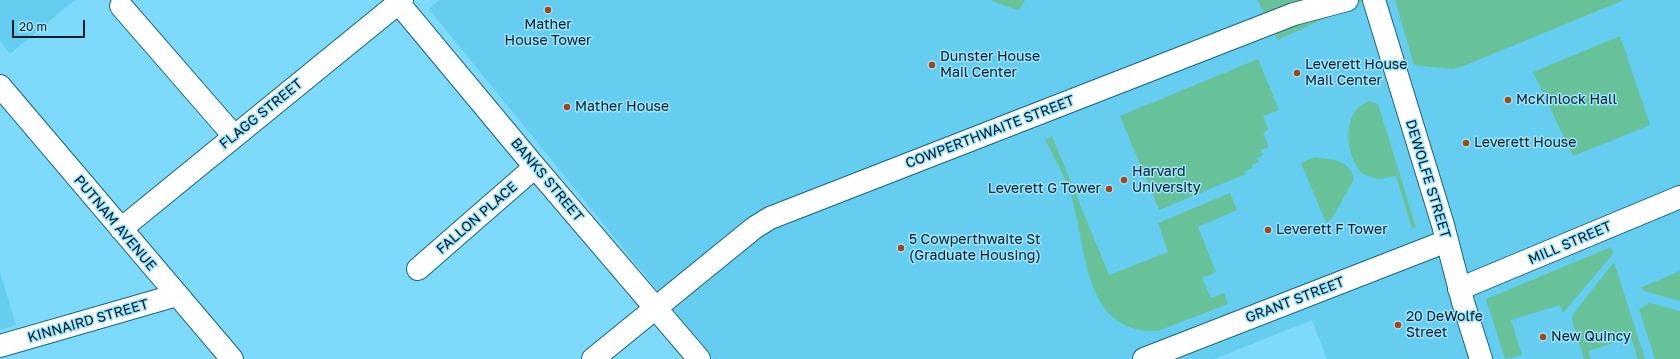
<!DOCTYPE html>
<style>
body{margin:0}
#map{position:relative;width:1680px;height:359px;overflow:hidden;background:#7ddafa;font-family:"Golos Text",sans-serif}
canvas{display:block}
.scale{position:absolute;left:12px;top:20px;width:73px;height:18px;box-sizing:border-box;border:2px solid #001c26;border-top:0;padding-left:5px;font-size:12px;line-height:14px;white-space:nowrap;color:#001c26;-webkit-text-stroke:3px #9de5fe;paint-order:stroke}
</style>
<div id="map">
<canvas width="1680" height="359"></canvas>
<div class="scale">20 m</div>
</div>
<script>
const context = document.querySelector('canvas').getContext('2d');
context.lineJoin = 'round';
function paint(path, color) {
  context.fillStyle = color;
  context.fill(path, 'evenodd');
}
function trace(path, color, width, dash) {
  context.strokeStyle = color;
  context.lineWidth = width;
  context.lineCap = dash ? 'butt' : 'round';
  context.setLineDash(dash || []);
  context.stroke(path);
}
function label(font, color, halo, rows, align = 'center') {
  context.font = font + ' "Golos Text",sans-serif';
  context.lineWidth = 3;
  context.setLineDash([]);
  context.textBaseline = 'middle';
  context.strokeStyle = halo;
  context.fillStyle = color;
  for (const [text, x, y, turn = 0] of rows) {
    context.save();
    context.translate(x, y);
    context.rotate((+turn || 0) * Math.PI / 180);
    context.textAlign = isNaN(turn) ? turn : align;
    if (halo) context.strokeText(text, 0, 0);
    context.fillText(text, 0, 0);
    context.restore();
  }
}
paint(new Path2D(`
 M0,0H75L10,54L0,41Z
 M439,0H1257L1278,40L1365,0H1680V359H1327L1312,320L1214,359H713L429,9Z
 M0,272L16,325L0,330Z`), '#65cdf0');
paint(new Path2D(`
 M990,0H1025L1020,9L1016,10Z
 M1257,0H1365L1278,40Z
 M1395,0H1624L1461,67L1452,69L1414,65Z
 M1620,36L1650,125L1573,156L1533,72Z
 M1258,59L1279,110L1263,116L1268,130L1263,133L1269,147L1261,150L1263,155L1257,158L1259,162L1252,165L1253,168L1245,171L1246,174L1159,210L1120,116Z
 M1369,101L1378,104L1416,227L1412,229L1396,176L1379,179L1364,175C1344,157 1340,112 1369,101Z
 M1052,136L1109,275L1168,252L1158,223L1230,193L1237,210L1198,227L1216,272L1202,278L1211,298L1224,293L1228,304L1158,331C1083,334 1087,250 1072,198C1066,177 1055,159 1045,140Z
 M1315,157C1332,160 1350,159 1354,179L1333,217L1326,223L1301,163Z
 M1611,247L1613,254L1563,313L1560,305L1511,320L1522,355L1505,359L1486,299Z
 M1614,262L1645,359H1638L1631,337L1588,351L1591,359H1584L1572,320L1573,314Z
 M1680,271V301L1644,291L1642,287Z
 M1650,303L1680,311V359H1655L1639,309Z`), '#67c299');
const street = new Path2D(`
 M396,0L535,167L699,359
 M121,6L234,136
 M121,229L402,0
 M418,269L535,167
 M1459,289L1680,197
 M0,346L177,295
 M593,359L754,228L770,218L1294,14L1347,0
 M1144,359L1447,241`);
const secondary = new Path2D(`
 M1374,0L1443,225L1463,302L1481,359
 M0,86L232,359`);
trace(street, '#18657c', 24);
trace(secondary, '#18657c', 24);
trace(street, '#fff', 22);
trace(secondary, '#fff', 22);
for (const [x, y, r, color] of [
 [548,10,4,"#a94513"],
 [932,65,4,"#a94513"],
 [1297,73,4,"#a94513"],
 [1508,100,4,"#a94513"],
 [567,107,4,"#a94513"],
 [1466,143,4,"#a94513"],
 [1124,180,4,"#a94513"],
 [1109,189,4,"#a94513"],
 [1268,230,4,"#a94513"],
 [901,248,4,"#a94513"],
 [1398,325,4,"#a94513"],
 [1543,337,4,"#a94513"]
]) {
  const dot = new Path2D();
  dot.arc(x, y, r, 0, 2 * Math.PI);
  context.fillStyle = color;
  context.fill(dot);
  trace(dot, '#9de5fe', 1.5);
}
label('14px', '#001c26', '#9de5fe', [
 ["Mather",548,25,"center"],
 ["House Tower",548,41,"center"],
 ["Dunster House",940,57],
 ["Mail Center",940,73],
 ["Leverett House",1305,65],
 ["Mail Center",1305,81],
 ["McKinlock Hall",1516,100],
 ["Mather House",575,107],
 ["Leverett House",1474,143],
 ["Harvard",1132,172],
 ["University",1132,188],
 ["Leverett G Tower",1101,189,"right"],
 ["Leverett F Tower",1276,230],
 ["5 Cowperthwaite St",909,240],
 ["(Graduate Housing)",909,256],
 ["20 DeWolfe",1406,317],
 ["Street",1406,333],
 ["New Quincy",1551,337]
], 'left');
label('14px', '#001c26', '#9de5fe', [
 ["FLAGG STREET",261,114,-39],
 ["COWPERTHWAITE STREET",990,132,-21],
 ["DEWOLFE STREET",1428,179,73],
 ["BANKS STREET",547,180,50],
 ["FALLON PLACE",477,218,-41],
 ["PUTNAM AVENUE",115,223,50],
 ["MILL STREET",1570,243,-23],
 ["GRANT STREET",1295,300,-21],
 ["KINNAIRD STREET",88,321,-16]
]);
</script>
